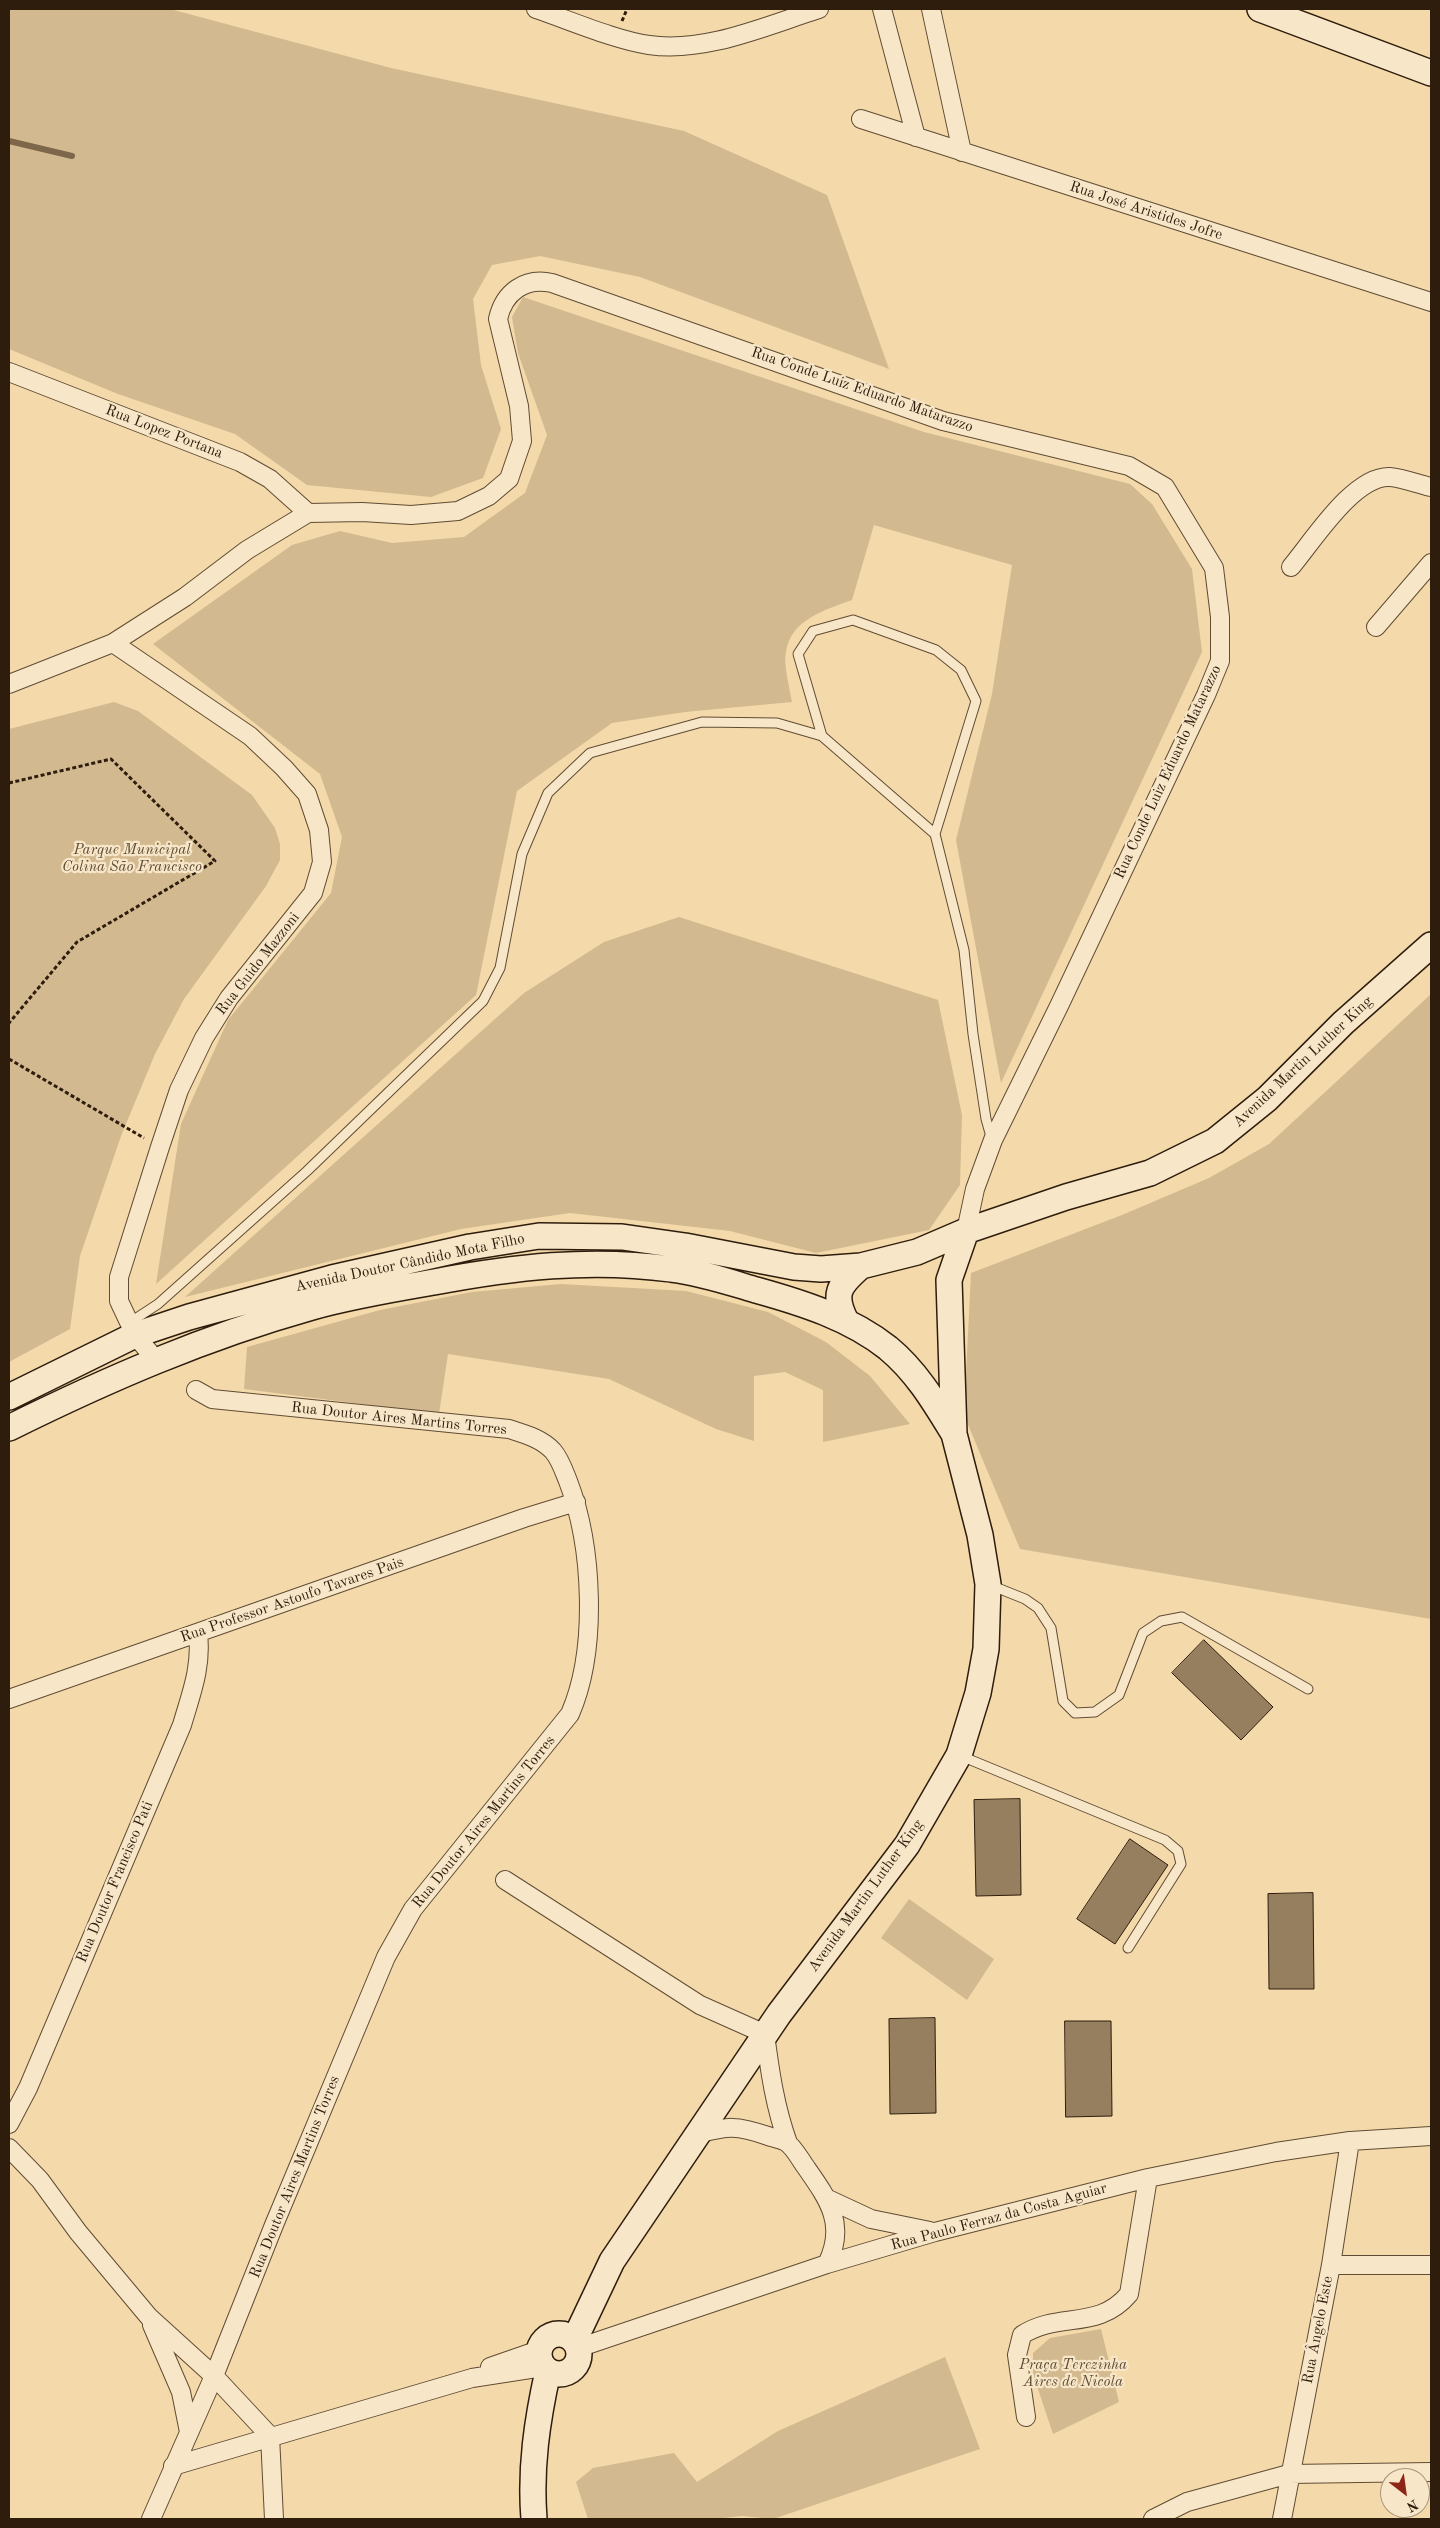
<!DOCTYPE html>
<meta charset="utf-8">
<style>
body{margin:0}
#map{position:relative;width:1440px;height:2528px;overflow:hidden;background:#f4d9aa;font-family:"Old Standard TT",serif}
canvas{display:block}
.frame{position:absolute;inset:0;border:10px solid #2e1d0d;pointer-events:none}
.north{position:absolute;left:1380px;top:2468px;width:50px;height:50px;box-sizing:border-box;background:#f8e6c8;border:1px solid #a7967d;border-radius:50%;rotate:150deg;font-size:14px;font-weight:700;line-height:20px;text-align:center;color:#2e1d0d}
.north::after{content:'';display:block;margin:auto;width:18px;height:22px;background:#8f2418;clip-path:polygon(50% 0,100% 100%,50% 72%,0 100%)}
</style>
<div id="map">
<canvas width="1440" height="2528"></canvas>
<div class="frame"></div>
<div class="north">N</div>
</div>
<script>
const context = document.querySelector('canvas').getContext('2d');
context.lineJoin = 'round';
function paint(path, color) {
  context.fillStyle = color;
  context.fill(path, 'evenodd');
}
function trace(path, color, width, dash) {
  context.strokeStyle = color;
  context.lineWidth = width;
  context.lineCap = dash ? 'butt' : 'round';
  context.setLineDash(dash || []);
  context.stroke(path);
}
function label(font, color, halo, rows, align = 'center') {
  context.font = font + ' "Old Standard TT",serif';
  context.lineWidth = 4.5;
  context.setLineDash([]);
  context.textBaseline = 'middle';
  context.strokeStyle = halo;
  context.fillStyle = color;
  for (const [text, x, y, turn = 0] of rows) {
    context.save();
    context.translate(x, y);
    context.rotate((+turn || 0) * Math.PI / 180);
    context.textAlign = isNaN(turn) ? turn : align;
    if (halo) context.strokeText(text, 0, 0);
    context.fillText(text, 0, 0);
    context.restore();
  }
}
paint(new Path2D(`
 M9,9H170L391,68L684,131L827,195L889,369L640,277L540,256L492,265L473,299L481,365L501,429L483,478L431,497L307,485L235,434L118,394L9,349Z
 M523,297L924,432L1130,484L1152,504L1192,569L1202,652L1001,1083L956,840L992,694L1012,565L874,525L852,600C825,610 791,619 786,652C783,664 790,689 792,702L685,712L612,723L517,791L476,995L156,1284L181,1124L228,1020L331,893L342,837L320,774L153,644L292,545L340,531L392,543L464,537L525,493L547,435L518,353L512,317Z
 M114,702L138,711L252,795L275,828L280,844V860L266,886L184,999L155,1054L121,1136L80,1256L70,1329L9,1362V729Z
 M679,917L938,1000L962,1115L960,1185L929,1230L816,1253L730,1231L570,1213L461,1229L185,1297L524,993L604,942Z
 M1431,994V1619L1020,1549L964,1415L971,1273L1122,1215L1209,1178L1269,1144Z
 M561,1284L686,1291L768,1312L826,1342L870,1376L910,1424L823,1442V1390L785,1372L754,1376V1441L716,1429L609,1379L448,1354L439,1414L244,1389L247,1347L380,1310L472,1292Z
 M909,1899L994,1959L967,2000L881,1938Z
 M1101,2329L1119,2402L1053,2434L1033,2374V2353L1050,2338Z
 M945,2357L980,2449L773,2519L742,2516L715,2519H588L576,2482L593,2468L674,2453L697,2482L778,2431Z`), '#d2b98f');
trace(new Path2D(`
 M9,141L72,156`), '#7d674b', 6);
const building = new Path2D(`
 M1204,1640L1273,1707L1241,1740L1172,1673Z
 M1020,1799L1021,1895L976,1896L974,1800Z
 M1130,1839L1168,1865L1115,1944L1077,1919Z
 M1313,1893L1314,1989H1269L1268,1894Z
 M935,2018L936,2113L890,2114L889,2019Z
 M1065,2021H1111L1112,2116L1066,2117Z`);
paint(building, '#957f5f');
trace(building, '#2e1d0d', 1);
const lane = new Path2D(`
 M822,736L798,654L813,631L853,620L936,650L961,670L976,701L935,834
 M129,1323L158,1304L307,1171L483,1001L500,968L522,854L548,793L590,753L702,722L777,723L822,736L935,834L964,950L973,1034L986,1119L992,1140
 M990,1585L1025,1599L1038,1608L1051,1628L1063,1701L1075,1713L1095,1712L1119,1695L1143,1633L1161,1621L1182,1617L1308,1689
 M961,1756L1165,1840L1178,1851L1181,1864L1128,1948`);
const street = new Path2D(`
 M536,9C569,20 615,40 649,45C706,53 765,26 819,9
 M882,9L916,137
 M931,9L962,152
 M861,119L1431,302
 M9,372L240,462L270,479L308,513
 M1291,567C1313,541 1354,475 1390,477C1403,478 1418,484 1431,487
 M1376,627L1431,563
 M113,643L250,736L284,768L307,794L319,830L322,862L313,893L229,998L204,1038L179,1090L160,1147L119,1277V1301L135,1335L155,1359
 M9,684L113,643L185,597L247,550L308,513L362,512L411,515L458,511L489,496L509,479L522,441L519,406L498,319C504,292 525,277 552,283L943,421L1129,466L1165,487L1214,568L1220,617V661L1206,695L1059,1006L993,1140L975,1189L966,1231
 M9,1699L524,1518L576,1502
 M505,1880L700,2005L765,2034C770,2072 775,2107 788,2143
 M9,2124L28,2088L182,1725C191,1694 202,1667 198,1634
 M697,2134C729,2126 736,2125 768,2136C774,2138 781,2139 786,2142C793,2146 800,2159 805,2166C828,2199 847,2224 827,2264
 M9,2148L40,2180L78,2232L149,2317L214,2376L270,2436
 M828,2199L871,2219L930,2231
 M1331,2265H1431
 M152,2325L181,2392L189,2432
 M578,2348L827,2264L935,2232L1148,2178L1276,2152L1350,2141L1431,2136
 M490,2367L539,2350
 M1026,2417L1017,2355L1022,2335C1059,2311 1098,2331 1129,2294L1148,2178
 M270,2436L274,2519
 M173,2466L472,2378L543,2367
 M151,2519L214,2376L274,2225L386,1957L413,1909L570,1714C598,1650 593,1546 568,1481C564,1471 560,1459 553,1451C541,1438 524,1434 509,1429L212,1399L196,1390
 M1153,2519L1187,2502L1289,2474L1431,2472
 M1282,2519L1331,2265L1350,2141`);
const secondary = new Path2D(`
 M1260,9L1431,73
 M846,1321C832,1294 839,1285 861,1266
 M9,1397L135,1335L189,1317L332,1278L470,1247L539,1236L622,1237L685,1246L794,1267L821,1269L861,1266L917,1252L966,1231L1066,1197L1150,1173L1215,1141L1267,1099L1343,1023L1431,945
 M9,1428C108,1379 205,1337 312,1307C351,1296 393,1289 434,1282C513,1267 590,1258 671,1269C699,1272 729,1282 756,1290C803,1303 850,1318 888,1348C917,1372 935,1403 954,1434
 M539 2354a20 20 0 1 1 40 0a20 20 0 1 1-40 0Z
 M574,2341L612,2261L779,2014L907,1845L959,1755L978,1693L986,1649L988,1584L980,1535L954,1434L949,1280L966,1231
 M534,2519C530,2468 537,2421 548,2371`);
trace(lane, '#604c34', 11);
trace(street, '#604c34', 20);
trace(secondary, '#2e1d0d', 28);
trace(new Path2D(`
 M622,21L627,9
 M9,783L111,759L215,861L77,942L9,1023
 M9,1059L144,1138`), '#2e1d0d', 3, [4, 2.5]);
trace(lane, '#f8e6c8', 9);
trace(street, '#f8e6c8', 18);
trace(secondary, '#f8e6c8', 25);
label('15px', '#2e1d0d', '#f8e6c8', [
 ["Rua José Aristides Jofre",1146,211,18],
 ["Rua Conde Luiz Eduardo Matarazzo",862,390,19],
 ["Rua Lopez Portana",164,432,21],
 ["Rua Conde Luiz Eduardo Matarazzo",1168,772,-65],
 ["Rua Guido Mazzoni",258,964,-52],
 ["Avenida Martin Luther King",1303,1062,-43],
 ["Avenida Doutor Cândido Mota Filho",410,1263,-12],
 ["Rua Doutor Aires Martins Torres",399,1419,6],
 ["Rua Professor Astoufo Tavares Pais",292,1600,-19],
 ["Rua Doutor Aires Martins Torres",484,1822,-51],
 ["Rua Doutor Francisco Pati",115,1882,-67],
 ["Avenida Martin Luther King",866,1896,-54],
 ["Rua Doutor Aires Martins Torres",295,2177,-68],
 ["Rua Paulo Ferraz da Costa Aguiar",999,2217,-15],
 ["Rua Ângelo Este",1318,2330,-79]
]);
label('italic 15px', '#5f4c34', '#f8e6c8', [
 ["Parque Municipal",132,850],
 ["Colina São Francisco",132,867],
 ["Praça Terezinha",1073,2365],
 ["Aires de Nicola",1073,2382]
]);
</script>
